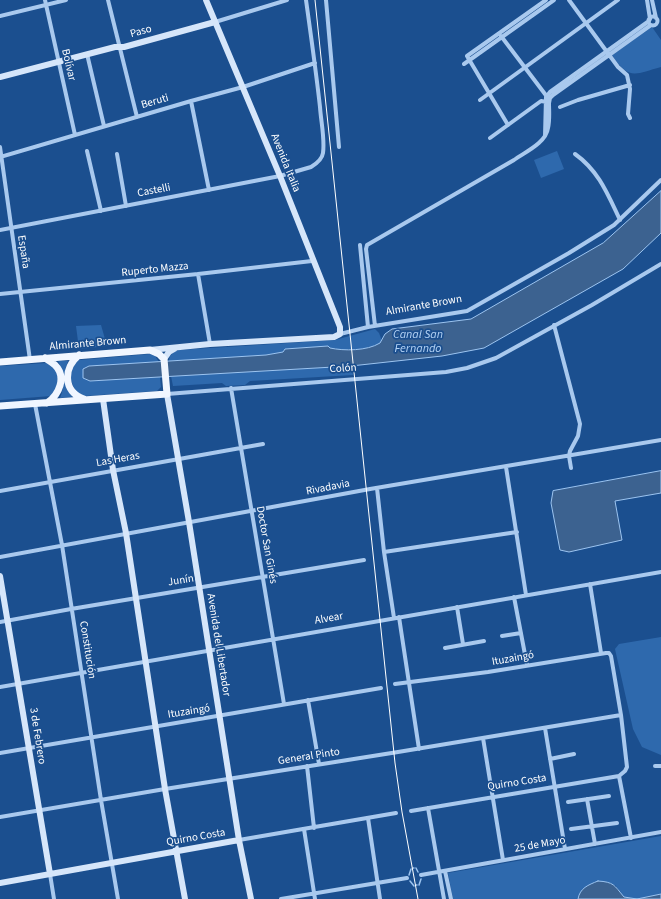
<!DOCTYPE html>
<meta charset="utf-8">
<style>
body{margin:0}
canvas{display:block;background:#1b4f8f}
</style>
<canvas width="661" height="899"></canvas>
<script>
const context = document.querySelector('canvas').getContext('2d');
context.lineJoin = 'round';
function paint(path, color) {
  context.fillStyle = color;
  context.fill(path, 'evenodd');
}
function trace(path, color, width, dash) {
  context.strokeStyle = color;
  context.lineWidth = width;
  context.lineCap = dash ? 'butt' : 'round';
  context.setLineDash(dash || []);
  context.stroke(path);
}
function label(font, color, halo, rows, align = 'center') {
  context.font = font + ' "Source Sans 3",sans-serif';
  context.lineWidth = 3.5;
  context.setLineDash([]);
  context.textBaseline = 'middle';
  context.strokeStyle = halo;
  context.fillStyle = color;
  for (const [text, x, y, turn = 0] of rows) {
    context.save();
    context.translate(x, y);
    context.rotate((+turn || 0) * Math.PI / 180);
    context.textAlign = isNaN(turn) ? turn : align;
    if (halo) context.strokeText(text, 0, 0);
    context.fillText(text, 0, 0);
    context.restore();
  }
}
paint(new Path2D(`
 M652,27L661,40V67C635,74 629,81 612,55Z
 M557,151L564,169L541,178L534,160Z
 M101,325L107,346L79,349L76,326Z
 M375,329L379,333L382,341C374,351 341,351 330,348L328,346L286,349L283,352L266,355L169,361C169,355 173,352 179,350L335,340Z
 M150,354L155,356L159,362L89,366L90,381L160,377L161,387L157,391L85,396L78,394C72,385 68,377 73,367C75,364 76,362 79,360Z
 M58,361H68C63,373 65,386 72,397L60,398C65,387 64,372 58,361Z
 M47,363C55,366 60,376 58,385C57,389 53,393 51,396L0,400V366Z
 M351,366L353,375L250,381L245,385L226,386L222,383L173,386L171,376Z
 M661,637V755L642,747L633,729L615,649L619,644Z
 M661,836V894L637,899L624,897L615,885L578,897V899H453L448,873Z`), '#2e69ad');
const water = new Path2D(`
 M661,191V233L623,269L484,348L442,356L351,366L90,381L83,378V369L89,366L266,355L283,352L285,349L328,346L330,348C344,351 367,351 380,343L385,334L392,329L471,319L603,243Z
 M661,471V493L615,501L622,540L569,552L560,550L551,503L553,491Z
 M598,881C614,882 614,885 624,897L637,899L661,894V899H578C580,888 588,885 598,881Z`);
paint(water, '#3c6290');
trace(water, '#9cc4f0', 1);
trace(new Path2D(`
 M413,868H414
 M416,868L418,872
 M409,875L411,869
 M410,881L414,886
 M416,885H417
 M419,885L421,879`), '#9cc4f0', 1.5);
trace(new Path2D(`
 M45,0L75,135
 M108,0L137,117
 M326,0L339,147
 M569,0L618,67L627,75L630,89L628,114L630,118
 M647,0L650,19
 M652,0L656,18
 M0,16L66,0
 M648.5 21a4.5 4.5 0 1 1 9 0a4.5 4.5 0 1 1-9 0Z
 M215,22L287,0
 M501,36L548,98
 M87,54L104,126
 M464,64L554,0
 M480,100L618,0
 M191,101L209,190
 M560,107L578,100L630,85
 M508,125L467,56L546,0
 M545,136L546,97L550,92L649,21
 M490,138L541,101L547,102
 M0,147L30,360
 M87,151L101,211
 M117,154L126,206
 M575,154C599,171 608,195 620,220
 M0,157L191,101L243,87L315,63
 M0,230L280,176L311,167C316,164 322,160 323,153C325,139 321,122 320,107C316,71 311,36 306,0
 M360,245L368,327
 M198,274L210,344
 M0,294L198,274L312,261
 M554,325L580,424L578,436L570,451L569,456L571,468
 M375,326L366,249L367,245L514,160C525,152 546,143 548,128C550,120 549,111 549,103L550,98L553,95L651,25
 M340,334L368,327L467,311L569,253L614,225L661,180
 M231,388L284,704
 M167,394L446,372L467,368L496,358L592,305L661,264
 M35,404L62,545L101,800L118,899
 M506,467L526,595
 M377,488L384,552L394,618
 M0,491L263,444
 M384,552L517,532
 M0,557L370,489L661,440
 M590,584L601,653
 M514,597L527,665
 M457,607L463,644
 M399,617L419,749
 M0,622L71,609L364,560
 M502,636L521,633
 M445,648L484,641
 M395,684L488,672L606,653H609L611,656L621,715L627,767L625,771L619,776L411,811
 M0,687L661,572
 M308,700L319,764
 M545,728L565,849
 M483,738L503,860
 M0,753L381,688
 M550,759L574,754
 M307,766L314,828
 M655,766H661
 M619,776L631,838
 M587,799L595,844
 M568,802L609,796
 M428,808L444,899
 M0,817L165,789L398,752L621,715
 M368,818L380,899
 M304,829L315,899
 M571,829L617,823
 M239,840L396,813
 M445,871L451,899
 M50,874L54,899
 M421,875L661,832
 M281,899L407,878`), '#a9c9ee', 4);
trace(new Path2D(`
 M0,77L115,47H124L215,22
 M150,350L210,344L334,337L340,334V327L280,176L206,0
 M164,359L169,352L176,348
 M167,394L189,522L239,840L251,899
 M103,399L113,470L126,533L165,789L185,899
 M0,576L50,874
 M0,883L239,840`), '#d6e6fa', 6);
trace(new Path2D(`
 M79,355C63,368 63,392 84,399
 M45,358C48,360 52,362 55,365C67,377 59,395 47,403
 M0,362L150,350L159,354L164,359L167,394L0,406`), '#f0f6ff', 7);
trace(new Path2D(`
 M315,0L395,763L402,812L418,899`), '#fff', 1);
label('11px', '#fff', '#1b4f8f', [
 ["Paso",141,32,-16],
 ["Bolívar",68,65,77],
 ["Beruti",155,102,-16],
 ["Avenida Italia",285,163,68],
 ["Castelli",154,191,-11],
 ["España",23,252,81],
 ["Ruperto Mazza",155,270,-6],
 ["Almirante Brown",424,306,-10],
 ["Almirante Brown",88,344,-5],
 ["Colón",343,369,-4],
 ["Las Heras",118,460,-10],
 ["Rivadavia",328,488,-11],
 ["Doctor San Ginés",266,545,80],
 ["Junín",181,581,-9],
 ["Alvear",329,619,-10],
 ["Avenida del Libertador",218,645,81],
 ["Constitución",87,650,81],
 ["Ituzaingó",513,659,-10],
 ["Ituzaingó",189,712,-9],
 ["3 de Febrero",37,736,81],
 ["General Pinto",309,757,-9],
 ["Quirno Costa",517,783,-9],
 ["Quirno Costa",196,838,-10],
 ["25 de Mayo",540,845,-10]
]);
label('italic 12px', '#b5d3f5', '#1b4f8f', [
 ["Canal San",418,335],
 ["Fernando",418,349]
]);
</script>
